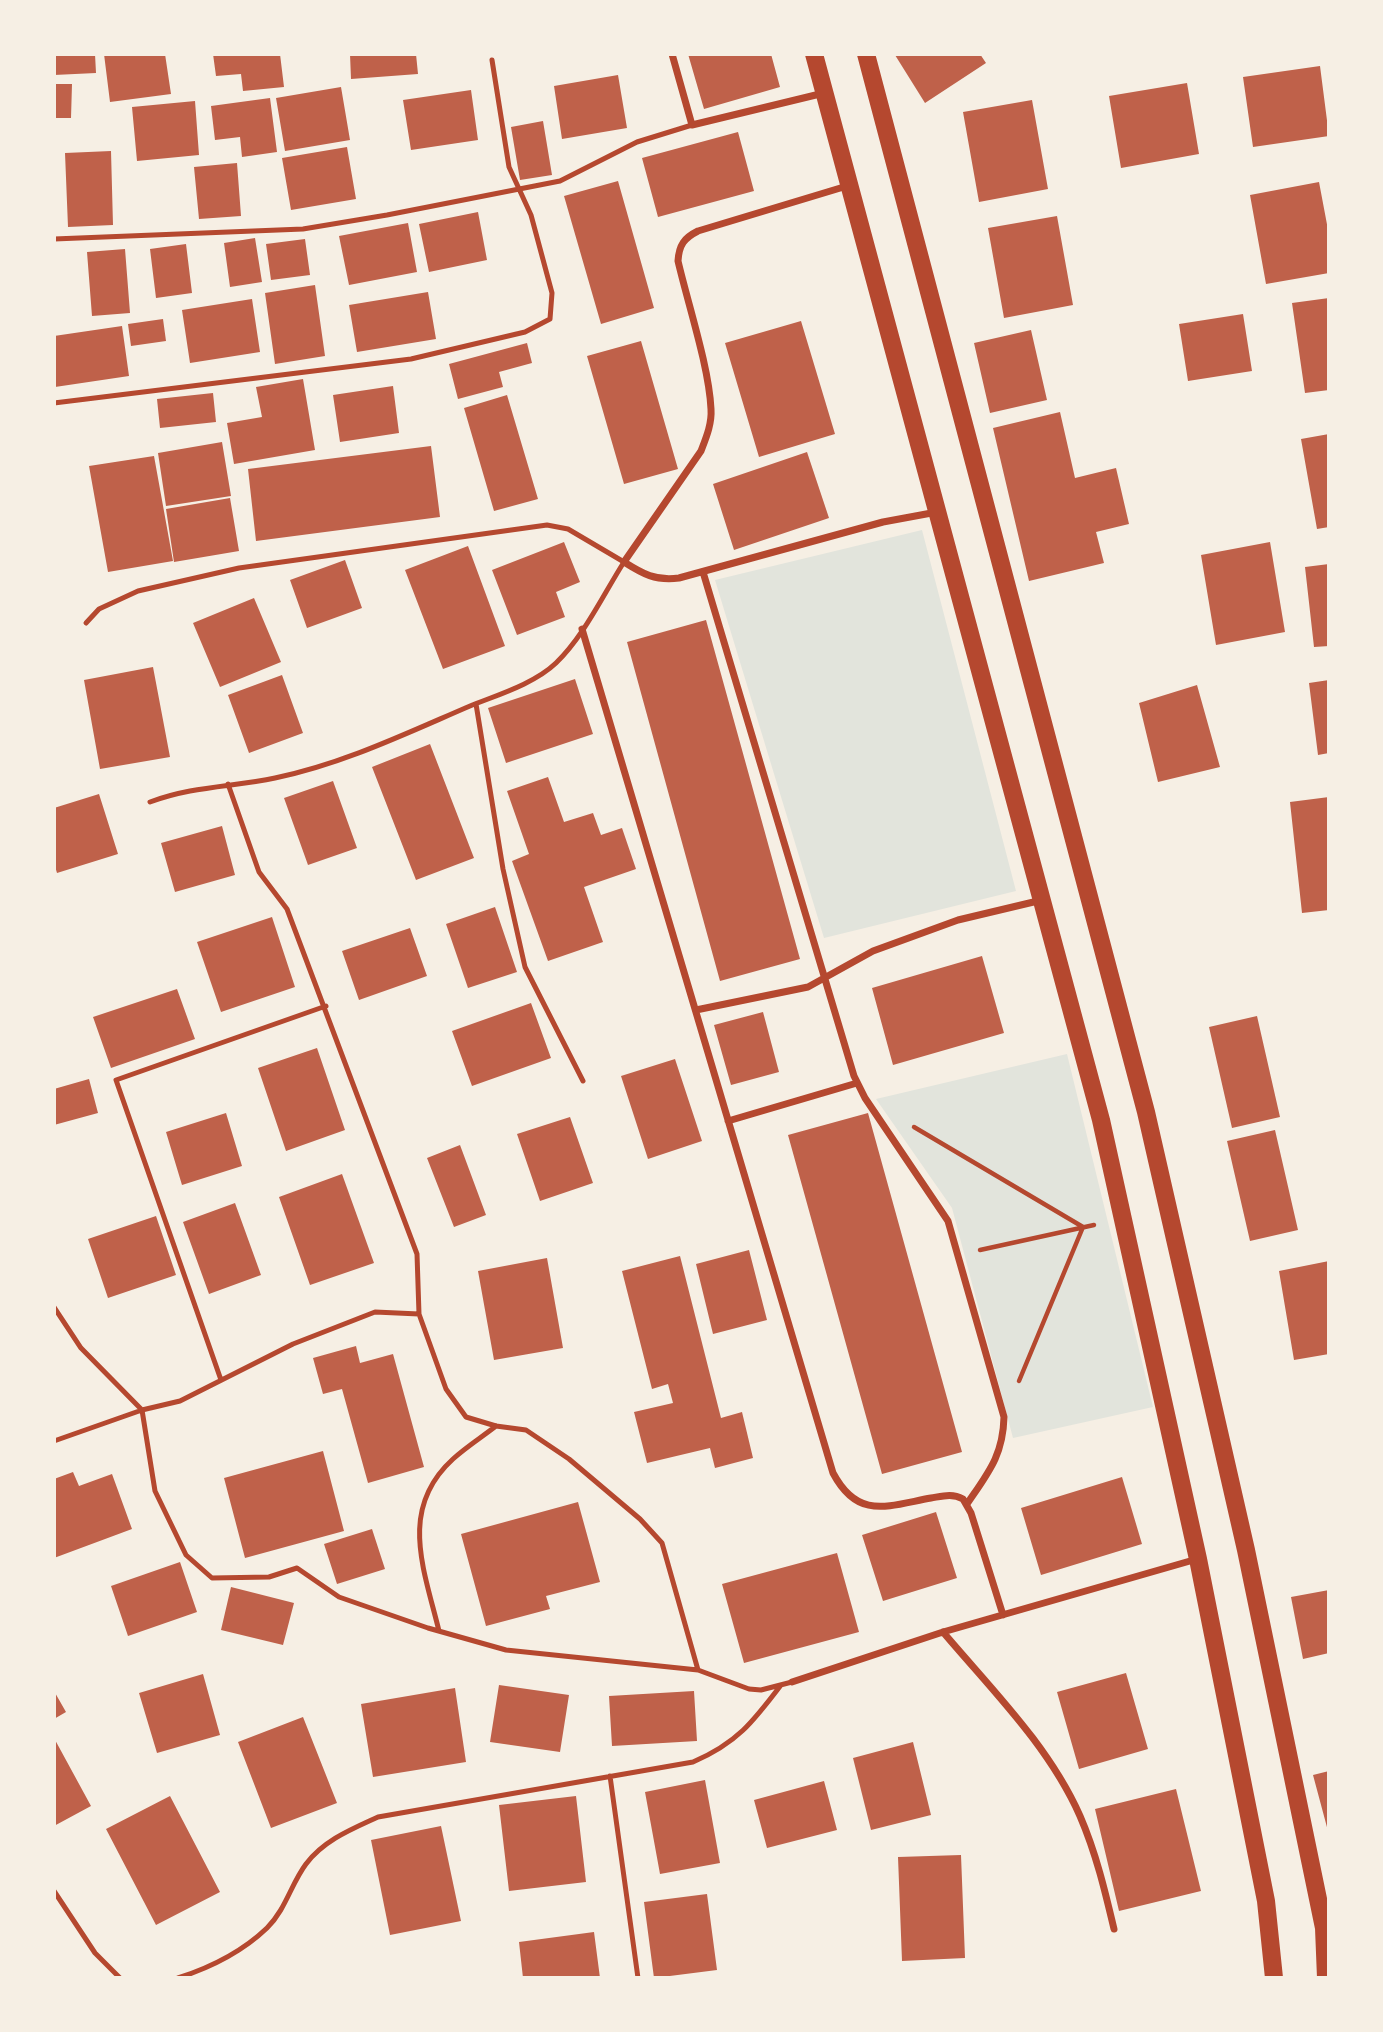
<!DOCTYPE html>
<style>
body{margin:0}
#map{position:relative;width:1383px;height:2032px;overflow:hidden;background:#f6efe4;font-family:"Titillium Web",sans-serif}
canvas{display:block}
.frame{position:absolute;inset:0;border:56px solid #f6efe4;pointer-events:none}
</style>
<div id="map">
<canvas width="1383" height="2032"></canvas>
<div class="frame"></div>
</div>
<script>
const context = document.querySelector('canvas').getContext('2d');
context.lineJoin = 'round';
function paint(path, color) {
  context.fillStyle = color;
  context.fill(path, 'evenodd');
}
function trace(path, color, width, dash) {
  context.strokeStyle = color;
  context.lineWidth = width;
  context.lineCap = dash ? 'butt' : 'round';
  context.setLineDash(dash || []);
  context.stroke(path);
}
paint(new Path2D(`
 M922,530L1016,891L824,938L715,580Z
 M1067,1054L1153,1407L1013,1438L952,1208L876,1099Z`), '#e2e4dc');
paint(new Path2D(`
 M54,54H95L96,73L54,75Z
 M104,54H165L171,94L110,102Z
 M213,54H280L284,87L243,91L241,74L216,76Z
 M350,54H416L418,74L351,79Z
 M688,54H771L780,87L704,109Z
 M980,54L986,63L925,103L895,55Z
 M1320,66L1329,136L1253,147L1243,77Z
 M618,75L627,128L562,139L554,86Z
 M1187,83L1199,154L1121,168L1109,96Z
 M54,84H72L71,118H54Z
 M341,87L350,140L285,151L276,98Z
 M471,90L478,140L411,150L403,100Z
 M270,98L277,152L242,157L240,137L215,140L211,106Z
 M1032,100L1048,189L979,202L963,112Z
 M195,101L199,155L137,161L132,107Z
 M543,121L552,175L520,180L511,127Z
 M738,132L754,191L658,217L642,158Z
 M347,147L356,199L291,210L282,158Z
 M111,151L113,225L68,227L65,153Z
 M237,163L241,216L199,219L194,167Z
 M618,181L654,308L601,324L564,196Z
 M1319,182L1329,235V273L1266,284L1250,195Z
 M478,212L487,260L429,272L419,224Z
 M1057,216L1073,305L1004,318L988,228Z
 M408,223L417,272L349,285L339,236Z
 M255,238L262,282L230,287L224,243Z
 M305,239L310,275L271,280L266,244Z
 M186,244L192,293L156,298L150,249Z
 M125,249L130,313L92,316L87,252Z
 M315,285L325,356L275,364L265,293Z
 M428,292L436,339L357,352L349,305Z
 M1329,298V390L1305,393L1292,303Z
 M252,299L260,352L190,363L182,310Z
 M1243,314L1252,371L1188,381L1179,324Z
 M163,319L166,341L131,346L128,324Z
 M801,321L835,434L759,457L725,343Z
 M122,326L129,376L55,387L54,336Z
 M1031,330L1047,400L990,413L974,343Z
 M641,341L678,469L624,484L587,356Z
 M527,343L532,363L499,372L503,387L458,399L449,364Z
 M303,379L315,450L234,464L227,423L262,417L256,387Z
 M393,386L399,433L340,442L333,395Z
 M213,393L216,422L160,428L157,399Z
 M507,395L538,499L494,511L464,408Z
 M1060,412L1075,478L1116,468L1129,524L1096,532L1104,563L1029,581L993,428Z
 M1329,434V527L1317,529L1301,439Z
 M222,442L231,496L166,506L158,453Z
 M431,446L440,517L256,541L248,469Z
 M807,452L829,518L734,550L713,484Z
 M154,456L173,561L108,572L89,466Z
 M230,498L239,551L174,562L166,509Z
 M564,542L580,582L556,592L565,617L517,635L492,570Z
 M1270,542L1285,632L1216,645L1201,555Z
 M468,546L505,646L443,669L405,570Z
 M345,560L362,608L307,628L290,580Z
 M1329,564V646L1314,647L1305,567Z
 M254,598L281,662L220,687L193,623Z
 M706,620L800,959L720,981L627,642Z
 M153,667L170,757L100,769L84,680Z
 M282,675L303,733L249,753L228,695Z
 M575,679L593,734L506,763L488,708Z
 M1329,680V753L1318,755L1309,683Z
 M1197,685L1220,767L1158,782L1139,703Z
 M430,744L474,858L416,880L372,767Z
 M548,777L564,822L593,813L601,835L622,828L636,869L584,887L603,942L548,961L512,861L529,854L507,791Z
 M333,781L357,848L308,865L284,798Z
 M99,794L118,854L57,873L54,863V808Z
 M1329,797V910L1302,913L1290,802Z
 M222,826L235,875L175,892L161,843Z
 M495,907L517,972L468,988L446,924Z
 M272,917L295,987L221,1012L197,942Z
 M410,928L427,976L359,1000L342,951Z
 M982,956L1004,1033L893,1065L872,988Z
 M177,989L195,1039L111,1068L93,1017Z
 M531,1003L551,1058L472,1086L452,1031Z
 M763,1012L779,1072L731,1085L714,1025Z
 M1257,1016L1280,1117L1232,1128L1209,1027Z
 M317,1048L345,1130L286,1151L258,1068Z
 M675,1059L702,1141L648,1159L621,1076Z
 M89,1079L98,1113L54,1125V1089Z
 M226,1113L242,1166L182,1185L166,1132Z
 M868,1113L962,1452L882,1474L788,1135Z
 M570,1117L593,1183L540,1201L517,1134Z
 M1275,1130L1298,1230L1250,1241L1227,1141Z
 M460,1145L486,1215L454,1227L427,1158Z
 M342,1174L374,1263L310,1285L279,1197Z
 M235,1203L261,1275L209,1294L183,1222Z
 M156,1216L176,1275L108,1298L88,1239Z
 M749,1250L767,1320L713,1334L696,1264Z
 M680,1256L721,1418L742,1412L753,1458L715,1468L710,1448L647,1463L634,1412L673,1403L668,1384L652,1389L622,1271Z
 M547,1258L563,1348L494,1360L478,1271Z
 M1329,1261V1354L1294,1360L1279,1271Z
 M356,1346L360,1363L393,1354L424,1467L368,1483L342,1389L323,1394L313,1358Z
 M323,1451L344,1531L245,1558L224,1478Z
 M73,1472L79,1486L112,1474L132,1529L54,1558V1479Z
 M1122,1477L1142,1544L1041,1575L1021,1508Z
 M578,1502L600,1582L546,1596L550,1609L486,1626L461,1534Z
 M936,1512L957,1578L883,1601L862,1535Z
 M372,1529L385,1569L337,1584L324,1544Z
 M837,1553L859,1632L744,1663L722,1584Z
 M180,1562L197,1612L128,1636L111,1586Z
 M231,1587L294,1603L283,1645L221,1630Z
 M1329,1590V1653L1303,1659L1291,1597Z
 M1126,1673L1148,1749L1079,1769L1057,1692Z
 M203,1674L220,1735L157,1753L139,1693Z
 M499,1685L569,1695L560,1752L490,1742Z
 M455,1688L466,1762L373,1777L361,1704Z
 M54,1691L66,1712L54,1719Z
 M694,1691L697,1741L612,1746L609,1696Z
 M303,1717L337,1803L271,1828L238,1742Z
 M54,1738L91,1806L54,1826Z
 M913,1742L931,1815L871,1830L853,1758Z
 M1329,1771V1831H1328L1313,1775Z
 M705,1780L720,1863L660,1874L645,1792Z
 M824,1781L837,1830L767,1848L754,1800Z
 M1176,1789L1201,1891L1119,1911L1095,1809Z
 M170,1796L220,1892L156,1925L106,1829Z
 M576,1796L586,1882L509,1891L499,1805Z
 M441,1826L461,1921L390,1935L371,1840Z
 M961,1855L965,1958L902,1961L898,1857Z
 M707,1894L717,1970L654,1978L644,1902Z
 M594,1932L600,1978H523L519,1942Z`), '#bf614a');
trace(new Path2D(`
 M914,1127L1083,1227L1019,1381
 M980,1250L1094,1225`), '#b5482f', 4.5);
trace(new Path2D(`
 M54,239L303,229L387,215L560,181L637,142L692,125
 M54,403L411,359L525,332L550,319L552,293L531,215L509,167L492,60
 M86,623L99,609L138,591L239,568L547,525L568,529L624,562C603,595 584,636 556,663C534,684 497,695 470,706C407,733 343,764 275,778C232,787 193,786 150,802
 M476,704L503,869L525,967L583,1081
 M228,784L259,872L287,909L417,1254L419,1314L446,1389L466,1417L496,1426L526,1430L569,1459L640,1519L662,1543L698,1670
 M54,1307L81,1348L142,1410L155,1491L186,1555L212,1578L269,1577L297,1568L339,1597L428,1628L506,1650L698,1670L749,1689L761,1690L792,1682
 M221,1380L116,1080L326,1006
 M54,1441L142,1410L180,1401L293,1344L375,1312L419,1314
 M439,1631C424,1569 398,1509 453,1459C466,1447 482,1437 496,1426
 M610,1776L638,1978
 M54,1891L95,1953L120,1978
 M178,1978C209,1968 243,1951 267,1928C286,1909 291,1884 306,1864C324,1840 352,1829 378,1817L693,1762C737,1743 753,1722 781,1685`), '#b5482f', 5);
trace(new Path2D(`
 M672,54L692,125L824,93
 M847,186L698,231C684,238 679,245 678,261C688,304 709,367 711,409C712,424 706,438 701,451L624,562C643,574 655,581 679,578L883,522L937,512
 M703,572L854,1076L865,1098L948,1221L1004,1417C1003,1456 988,1473 967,1504
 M582,629L833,1473C858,1520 887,1506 931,1498C943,1496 952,1493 963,1499L971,1513L1003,1615
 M696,1010L808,987L873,951L958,920L1042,900
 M728,1121L857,1083
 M943,1632C992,1690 1049,1746 1080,1816C1096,1853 1105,1891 1114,1929
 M792,1682L943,1632L1197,1559`), '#b5482f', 7);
trace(new Path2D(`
 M814,54L1101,1120L1198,1559L1266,1901L1274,1978
 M866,54L1146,1112L1246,1550L1324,1928L1326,1978`), '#b5482f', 18);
</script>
